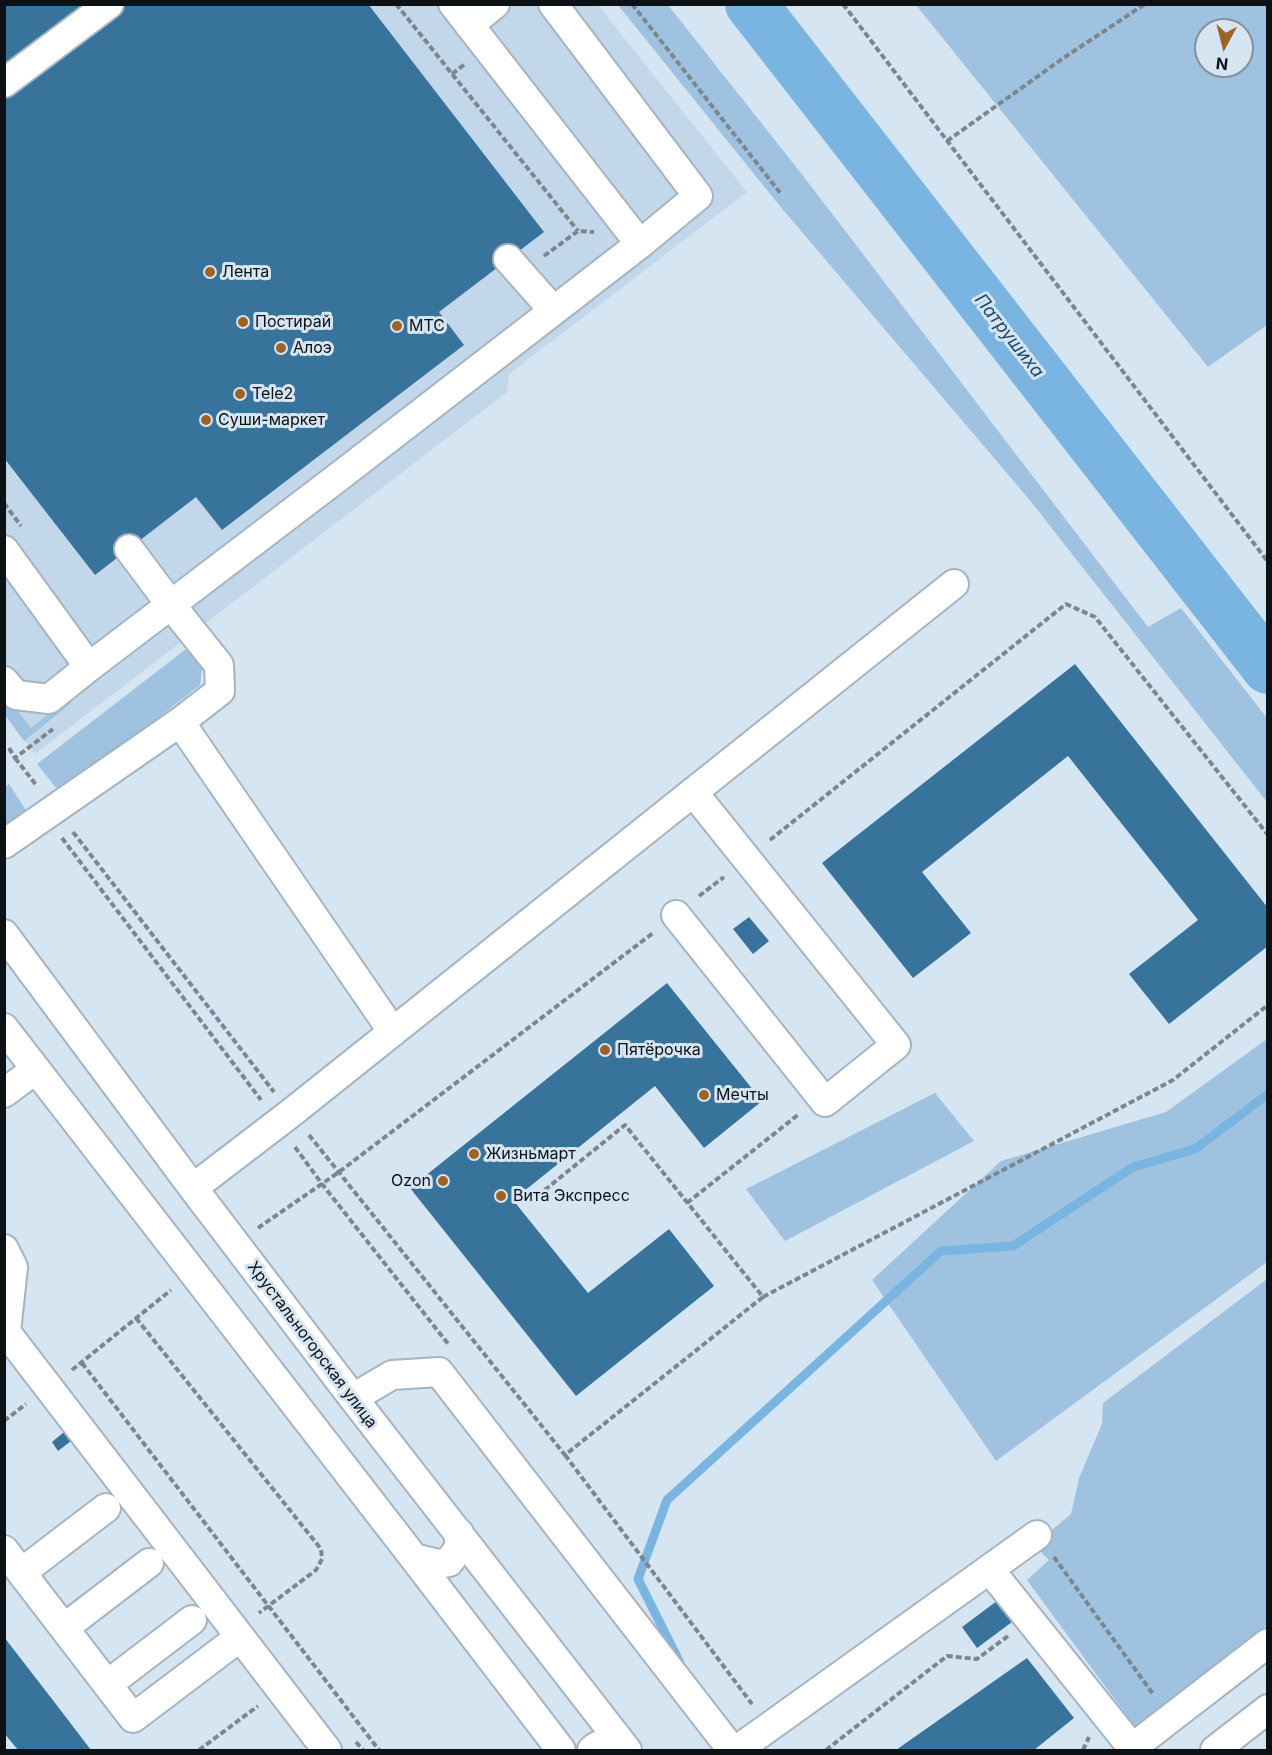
<!DOCTYPE html>
<meta charset="utf-8">
<style>
body{margin:0}
#map{position:relative;width:1272px;height:1755px;overflow:hidden;background:#d6e5f2;font-family:Inter,sans-serif}
canvas{display:block}
.frame{position:absolute;inset:0;border:6px solid #0b1115;pointer-events:none}
.north{position:absolute;left:1194px;top:18px;width:60px;height:60px;box-sizing:border-box;background:#d6e5f2;border:2px solid #85909a;border-radius:50%;rotate:187deg;font-size:16px;font-weight:700;line-height:24px;text-align:center;color:#0b1115}
.north::after{content:'';display:block;margin:auto;width:21px;height:27px;background:#9f6225;clip-path:polygon(50% 0,100% 100%,50% 72%,0 100%)}
</style>
<div id="map">
<canvas width="1272" height="1755"></canvas>
<div class="frame"></div>
<div class="north">N</div>
</div>
<script>
const context = document.querySelector('canvas').getContext('2d');
context.lineJoin = 'round';
function paint(path, color) {
  context.fillStyle = color;
  context.fill(path, 'evenodd');
}
function trace(path, color, width, dash) {
  context.strokeStyle = color;
  context.lineWidth = width;
  context.lineCap = dash ? 'butt' : 'round';
  context.setLineDash(dash || []);
  context.stroke(path);
}
function label(font, color, halo, rows, align = 'center') {
  context.font = font + ' Inter,sans-serif';
  context.lineWidth = 6;
  context.setLineDash([]);
  context.textBaseline = 'middle';
  context.strokeStyle = halo;
  context.fillStyle = color;
  for (const [text, x, y, turn = 0] of rows) {
    context.save();
    context.translate(x, y);
    context.rotate((+turn || 0) * Math.PI / 180);
    context.textAlign = isNaN(turn) ? turn : align;
    if (halo) context.strokeText(text, 0, 0);
    context.fillText(text, 0, 0);
    context.restore();
  }
}
paint(new Path2D(`
 M5,5H598L747,192L509,374L507,392L35,754L5,715Z`), '#c2d8ea');
paint(new Path2D(`
 M618,5H668L804,177L1148,627L1181,608L1267,718V802L1028,498L779,205Z
 M916,5H1267V325L1208,367ZM1206,30H1242V66H1206Z
 M190,646L203,663L200,685L61,794L37,764Z
 M4,694L31,728L70,697V704L24,741L5,715Z
 M9,784L29,815L5,832V787Z
 M1267,1039V1262L996,1461L872,1280L1001,1161L1166,1112Z
 M935,1093L974,1141L785,1241L746,1189Z
 M1267,1279V1625L1135,1727L1027,1580L1049,1560L1034,1545L1071,1514L1079,1478L1102,1424L1103,1403Z`), '#9ec2df');
trace(new Path2D(`
 M680,1663L638,1579L667,1500L941,1251L1013,1246L1133,1167L1195,1149L1268,1094`), '#7ab5e2', 9);
trace(new Path2D(`
 M751,4L1268,668`), '#7ab5e2', 52);
paint(new Path2D(`
 M4,4H368L544,232L439,312L464,345L222,530L196,497L95,575L4,458Z
 M1075,664L1268,908V946L1169,1024L1129,974L1198,920L1068,756L922,872L971,933L913,978L822,863Z
 M749,917L769,941L753,954L733,929Z
 M667,983L762,1101L704,1148L655,1086L513,1200L588,1293L669,1229L714,1286L576,1396L410,1188Z
 M64,1432L71,1441L58,1451L52,1442Z
 M997,1601L1012,1622L977,1648L962,1627Z
 M4,1637L52,1699L91,1750H18L4,1733Z
 M1027,1658L1074,1718L1034,1750H896Z`), '#38739c');
const minor = new Path2D(`
 M453,4L640,244
 M469,25L495,4
 M4,83L109,4
 M508,259L553,310
 M4,550L89,667L341,475L640,244L698,196L553,4
 M4,681L16,695L49,699L89,667
 M180,722L393,1032
 M4,844L180,722L220,691L219,665L171,605L129,549
 M676,915L825,1102L896,1045L693,792
 M4,934L193,1188L353,1398L627,1750
 M4,1028L414,1558L561,1750
 M4,1093L36,1069
 M193,1188L291,1113L954,584
 M4,1249L13,1267L6,1332L327,1750
 M353,1398L392,1375L439,1372L732,1750
 M4,1550L133,1718L240,1637
 M414,1558L439,1564L449,1562L459,1548V1533
 M990,1570L1134,1750
 M22,1572L106,1508
 M64,1628L149,1563
 M108,1684L192,1620
 M1132,1748L1268,1643
 M592,1750C601,1741 612,1744 624,1747
 M737,1750L1037,1535
 M1215,1750L1268,1709`);
trace(minor, '#a5b4c0', 32);
trace(new Path2D(`
 M396,4L578,231
 M632,4L781,194
 M843,4L1268,562
 M452,74L465,64
 M947,141L1065,57L1145,4
 M544,256L578,231L594,232
 M4,503L21,526
 M9,748L15,758L53,729
 M15,758L37,786
 M73,832L274,1092
 M62,838L261,1100
 M770,840L1066,604L1095,617L1268,835
 M699,896L724,877
 M309,1135L565,1455L763,1297L625,1125L541,1193
 M295,1147L322,1184L449,1345
 M687,1203L799,1114
 M258,1228L339,1172L653,933
 M763,1297L1173,1080L1268,1005
 M136,1318L321,1549L322,1559L316,1570L259,1613
 M82,1363L379,1750
 M72,1370L171,1290
 M4,1421L26,1404
 M565,1455L752,1704
 M1054,1557L1153,1694
 M356,1742L363,1750
 M199,1750L258,1706
 M826,1750L947,1656L977,1659L1008,1636
 M1083,1750L1089,1737`), '#7b868f', 4, [6, 3]);
trace(minor, '#fff', 28);
for (const [x, y, r, color] of [
 [210,272,6,"#9f6225"],
 [243,322,6,"#9f6225"],
 [397,326,6,"#9f6225"],
 [281,348,6,"#9f6225"],
 [240,394,6,"#9f6225"],
 [206,420,6,"#9f6225"],
 [605,1050,6,"#9f6225"],
 [704,1095,6,"#9f6225"],
 [474,1154,6,"#9f6225"],
 [443,1181,6,"#9f6225"],
 [501,1196,6,"#9f6225"]
]) {
  const dot = new Path2D();
  dot.arc(x, y, r, 0, 2 * Math.PI);
  context.fillStyle = color;
  context.fill(dot);
  trace(dot, '#d6e5f2', 2);
}
label('16px', '#0b1115', '#d6e5f2', [
 ["Лента",222,272],
 ["Постирай",255,322],
 ["МТС",409,326],
 ["Алоэ",293,348],
 ["Tele2",252,394],
 ["Суши-маркет",218,420],
 ["Пятёрочка",617,1050],
 ["Мечты",716,1095],
 ["Жизньмарт",486,1154],
 ["Ozon",431,1181,"right"],
 ["Вита Экспресс",513,1196]
], 'left');
label('16px', '#0b1115', '#d6e5f2', [
 ["Хрустальногорская улица",312,1345,53]
]);
label('italic 18px', '#1c4968', '#d6e5f2', [
 ["Патрушиха",1009,336,52]
]);
</script>
